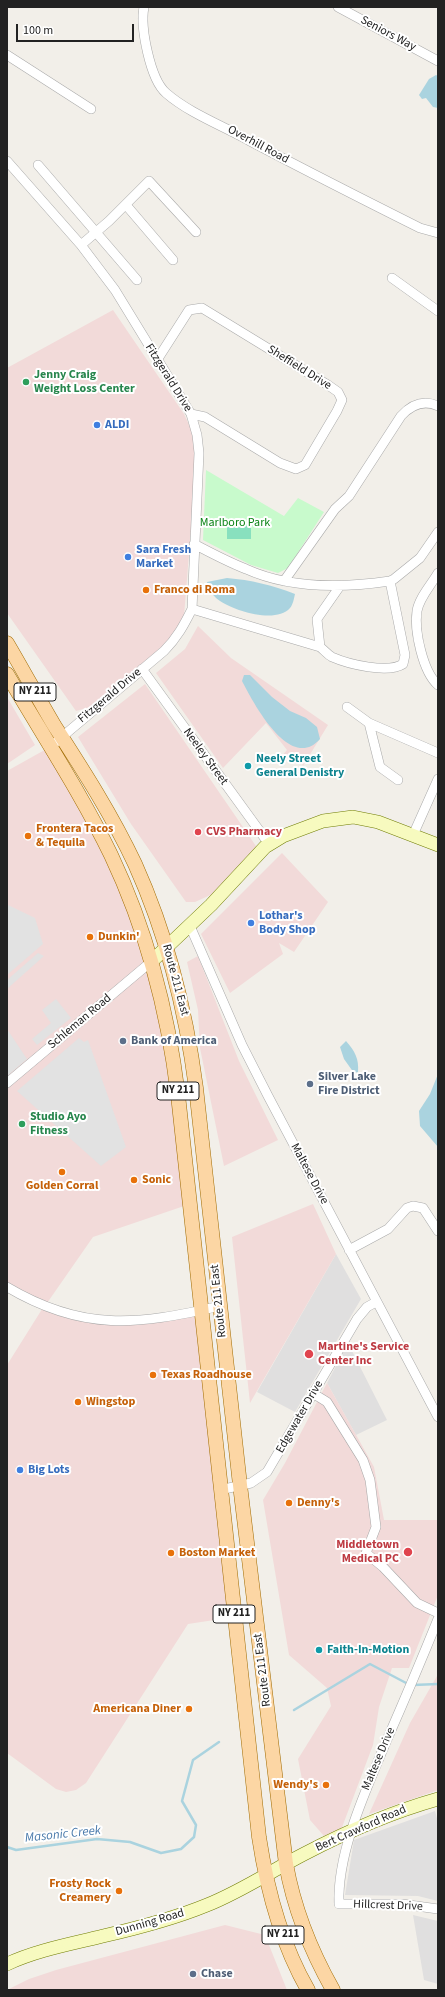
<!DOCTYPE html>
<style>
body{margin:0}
#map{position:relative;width:445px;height:1997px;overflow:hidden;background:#f2efe9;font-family:"Source Sans 3",sans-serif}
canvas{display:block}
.frame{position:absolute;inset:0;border:8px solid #222;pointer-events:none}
.scale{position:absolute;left:16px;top:24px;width:118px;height:18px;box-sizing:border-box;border:2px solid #222;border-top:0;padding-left:5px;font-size:12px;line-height:14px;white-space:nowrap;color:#222;-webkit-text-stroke:3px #fff;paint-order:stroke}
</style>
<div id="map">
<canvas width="445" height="1997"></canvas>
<div class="frame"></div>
<div class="scale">100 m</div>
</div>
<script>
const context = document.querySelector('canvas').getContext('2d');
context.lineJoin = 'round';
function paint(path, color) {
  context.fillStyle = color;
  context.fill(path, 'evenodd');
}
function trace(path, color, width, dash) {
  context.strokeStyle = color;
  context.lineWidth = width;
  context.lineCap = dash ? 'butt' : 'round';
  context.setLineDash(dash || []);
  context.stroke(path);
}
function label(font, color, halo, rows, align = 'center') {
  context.font = font + ' "Source Sans 3",sans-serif';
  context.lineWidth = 4;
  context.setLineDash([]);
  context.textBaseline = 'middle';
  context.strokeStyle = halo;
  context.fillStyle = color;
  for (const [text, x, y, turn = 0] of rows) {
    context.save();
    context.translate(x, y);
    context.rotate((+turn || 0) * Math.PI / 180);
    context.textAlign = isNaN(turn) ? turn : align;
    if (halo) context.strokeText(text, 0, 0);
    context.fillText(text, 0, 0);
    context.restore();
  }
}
paint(new Path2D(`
 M336,1254L361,1299L295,1412L257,1392Z
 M348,1343L387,1420L356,1435L327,1383Z
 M435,1811L438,1822V1901L418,1896L345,1895L354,1840Z
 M413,1915L438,1921V1984L424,1980Z`), '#e0dfdf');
paint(new Path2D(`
 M113,310L184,414L193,433L197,454L184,616L181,631L90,707L76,711L7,613V368Z
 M198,626L231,658L328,725L303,766L298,752L281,757L287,750L266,723L223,768L156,673L185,649Z
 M145,684L258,849L217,892L195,902H186L131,824L78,737Z
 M7,697L35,745L7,764Z
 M50,747L119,872L152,961L190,1204L93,1237L45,1306L96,1320L201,1310L234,1617L188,1624L86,1783L76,1790L66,1792L56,1789L7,1753V1365L44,1306L7,1284V771Z
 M282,853L328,902L294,952L279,943L283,954L230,993L201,934Z
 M198,956L239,1061L278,1140L224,1166L200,1048L198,1010L187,962Z
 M313,1204L336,1254L250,1403L232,1237Z
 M327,1383L374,1467L384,1520H438V1595L409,1668H392L379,1707L373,1745L341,1830L324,1836L310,1820L298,1759L331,1706L327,1688L289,1655L263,1500L285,1463Z
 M438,1668V1790L369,1814L410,1723L437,1676Z
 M225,1925L265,1935L287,1990H7L29,1979L56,1970Z`), '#f2dad9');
paint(new Path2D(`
 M206,470L284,516L298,498L324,512L288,568L278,573L251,565L203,540Z`), '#c8facc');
paint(new Path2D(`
 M227,524H251V539H227Z`), '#88e0be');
paint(new Path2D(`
 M8,905L35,918L43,944L7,975Z
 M38,953L44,956L7,989V980Z
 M56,999L71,1018L37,1045L32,1039L51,1023L42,1010Z
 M7,1029L27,1059L7,1076Z
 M79,1038L84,1042L88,1040L126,1147L101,1166L17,1091Z`), '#e2e2e2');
paint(new Path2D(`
 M436,75L438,76V108L433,107L426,98L422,99L419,95L429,79Z
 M227,578C251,580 272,585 295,594C294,598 293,605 290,608C276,624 235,611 220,601C215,598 212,593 208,590L207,582Z
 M244,675H250L272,697L290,711L306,718L317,727L320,739C290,773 253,702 242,681Z
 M346,1041C355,1051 359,1059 358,1072L354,1073L344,1059L340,1047Z
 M438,1074V1147L420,1126L419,1111L430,1094Z`), '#aad3df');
trace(new Path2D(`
 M413,1685L438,1684
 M294,1710L370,1664L408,1684
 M7,1847L16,1850L97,1839L130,1842L161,1853L181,1849L194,1837L196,1825L182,1801L193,1760L219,1742`), '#aad3df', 2.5);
const street = new Path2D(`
 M144,7C140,27 150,79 166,93C189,113 221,125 248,140C305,170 362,199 420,228L438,233
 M338,7L438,61
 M7,55L91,109
 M7,161L81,245L115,290L191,414L197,435L199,453L192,609C184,625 177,638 164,651L50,747
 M38,165L137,280
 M126,205L173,260
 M81,245L109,221L149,181L196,232
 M392,278L438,311
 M157,360L189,310L202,308L328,385L338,392L342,400L337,411L305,465L296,469L280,463L205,417L191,414
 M194,544C211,553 228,562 246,569C290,589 343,588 390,581L394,579L420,558L438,532
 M438,573C431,585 419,598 417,611C414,631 423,672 438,685
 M284,581L335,509L349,496L401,416C411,405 423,399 438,406
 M340,586L317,619L320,647C324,650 328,655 332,657C348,664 388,674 403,664L405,655L390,581
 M192,609L320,647
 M142,669L269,844
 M347,707L369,723L380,767L398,780
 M369,723L438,753
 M413,835L438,779
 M190,926L242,1045L268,1096L438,1417
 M7,1083L152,961
 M349,1250L388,1229L407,1208L413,1206L423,1208L438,1231
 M7,1287C83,1332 137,1325 220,1306
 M314,1394L327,1402L363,1460L370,1480L376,1527L366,1553L383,1567L417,1603L438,1613
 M220,1490L251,1483L267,1472L357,1319L367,1307L376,1302
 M438,1619C421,1661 404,1701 386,1742C366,1790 337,1852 339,1904H402L438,1909`);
const secondary = new Path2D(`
 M152,961L211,905L265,847L283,836L323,821L353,817L378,822L438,845
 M7,1964C37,1950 71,1944 103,1936C138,1928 173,1919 207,1905C242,1891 271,1871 304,1854C346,1832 392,1812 438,1799`);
const primary = new Path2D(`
 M7,643C23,670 38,698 54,725C83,770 112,815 135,864C167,935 186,1011 196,1088L240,1485L286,1864C294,1909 311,1951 333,1990
 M7,674C42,734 81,793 111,855C147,931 168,1012 178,1095L259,1837C267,1890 281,1943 308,1990`);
trace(street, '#a9a9a9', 10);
trace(secondary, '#707d05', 14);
trace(primary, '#a06b00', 15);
trace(street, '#fff', 9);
trace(secondary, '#f7fabf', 13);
trace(primary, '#fcd6a4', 14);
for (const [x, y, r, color] of [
 [26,382,4,"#2e9e5b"],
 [97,425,4,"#3f7fe0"],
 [128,557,4,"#3f7fe0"],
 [146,590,4,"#e8710a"],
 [248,766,4,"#0f9aa8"],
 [198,832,4,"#e0444e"],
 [28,836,4,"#e8710a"],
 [251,923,4,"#3f7fe0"],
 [90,937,4,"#e8710a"],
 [123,1041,4,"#5c6f8a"],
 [310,1084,4,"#5c6f8a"],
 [22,1124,4,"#2e9e5b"],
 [62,1172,4,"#e8710a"],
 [134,1180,4,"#e8710a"],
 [309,1354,5,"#e0444e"],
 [153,1375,4,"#e8710a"],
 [78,1402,4,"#e8710a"],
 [20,1470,4,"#3f7fe0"],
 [289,1503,4,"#e8710a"],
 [408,1552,5,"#e0444e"],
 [171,1553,4,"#e8710a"],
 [319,1650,4,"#0f9aa8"],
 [189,1709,4,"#e8710a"],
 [326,1785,4,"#e8710a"],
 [119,1891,4,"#e8710a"],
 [193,1974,4,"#5c6f8a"]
]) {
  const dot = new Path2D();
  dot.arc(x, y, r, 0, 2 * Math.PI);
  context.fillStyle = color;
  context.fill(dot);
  trace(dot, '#fff', 1.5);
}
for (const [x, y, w] of [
 [35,692,42],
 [178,1091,42],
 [234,1614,42],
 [283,1935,42]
]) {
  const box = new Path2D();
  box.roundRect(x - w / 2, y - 9, w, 18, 3);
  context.fillStyle = '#fff';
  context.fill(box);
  trace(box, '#222', 1);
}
label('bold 11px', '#222', null, [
 ["NY 211",35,692],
 ["NY 211",178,1091],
 ["NY 211",234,1614],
 ["NY 211",283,1935]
]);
label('12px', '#222', '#fff', [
 ["Seniors Way",388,34,28],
 ["Overhill Road",258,145,28],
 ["Sheffield Drive",299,368,32],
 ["Fitzgerald Drive",168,378,58],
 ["Fitzgerald Drive",110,696,-40],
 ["Neeley Street",205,757,54],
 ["Route 211 East",175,980,75],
 ["Schleman Road",80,1022,-40],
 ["Maltese Drive",309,1174,62],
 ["Route 211 East",219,1301,-96],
 ["Edgewater Drive",300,1417,-60],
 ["Route 211 East",263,1670,-97],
 ["Maltese Drive",379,1759,-67],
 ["Bert Crawford Road",361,1829,-24],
 ["Hillcrest Drive",388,1906,2],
 ["Dunning Road",150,1923,-16]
]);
label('bold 12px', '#27864d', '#fff', [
 ["Jenny Craig",34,375],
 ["Weight Loss Center",34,389],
 ["Studio Ayo",30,1117],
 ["Fitness",30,1131]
], 'left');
label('bold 12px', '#366cbe', '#fff', [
 ["ALDI",105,425],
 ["Sara Fresh",136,550],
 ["Market",136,564],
 ["Lothar's",259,916],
 ["Body Shop",259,930],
 ["Big Lots",28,1470]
], 'left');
label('12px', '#0c8416', '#fff', [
 ["Marlboro Park",235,523]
]);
label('bold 12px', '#c56008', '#fff', [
 ["Franco di Roma",154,590],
 ["Frontera Tacos",36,829],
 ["& Tequila",36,843],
 ["Dunkin'",98,937],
 ["Sonic",142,1180],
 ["Golden Corral",62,1186,"center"],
 ["Texas Roadhouse",161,1375],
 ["Wingstop",86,1402],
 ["Denny's",297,1503],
 ["Boston Market",179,1553],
 ["Americana Diner",181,1709,"right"],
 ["Wendy's",318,1785,"right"],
 ["Frosty Rock",111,1884,"right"],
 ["Creamery",111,1898,"right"]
], 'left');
label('bold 12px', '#0d838f', '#fff', [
 ["Neely Street",256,759],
 ["General Denistry",256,773],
 ["Faith-In-Motion",327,1650]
], 'left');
label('bold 12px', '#be3a42', '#fff', [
 ["CVS Pharmacy",206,832],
 ["Martine's Service",318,1347],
 ["Center Inc",318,1361],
 ["Middletown",399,1545,"right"],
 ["Medical PC",399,1559,"right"]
], 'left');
label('bold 12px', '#4e5e75', '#fff', [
 ["Bank of America",131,1041],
 ["Silver Lake",318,1077],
 ["Fire District",318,1091],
 ["Chase",201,1974]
], 'left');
label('italic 13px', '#4a7aab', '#fff', [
 ["Masonic Creek",63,1835,-6]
]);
</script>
